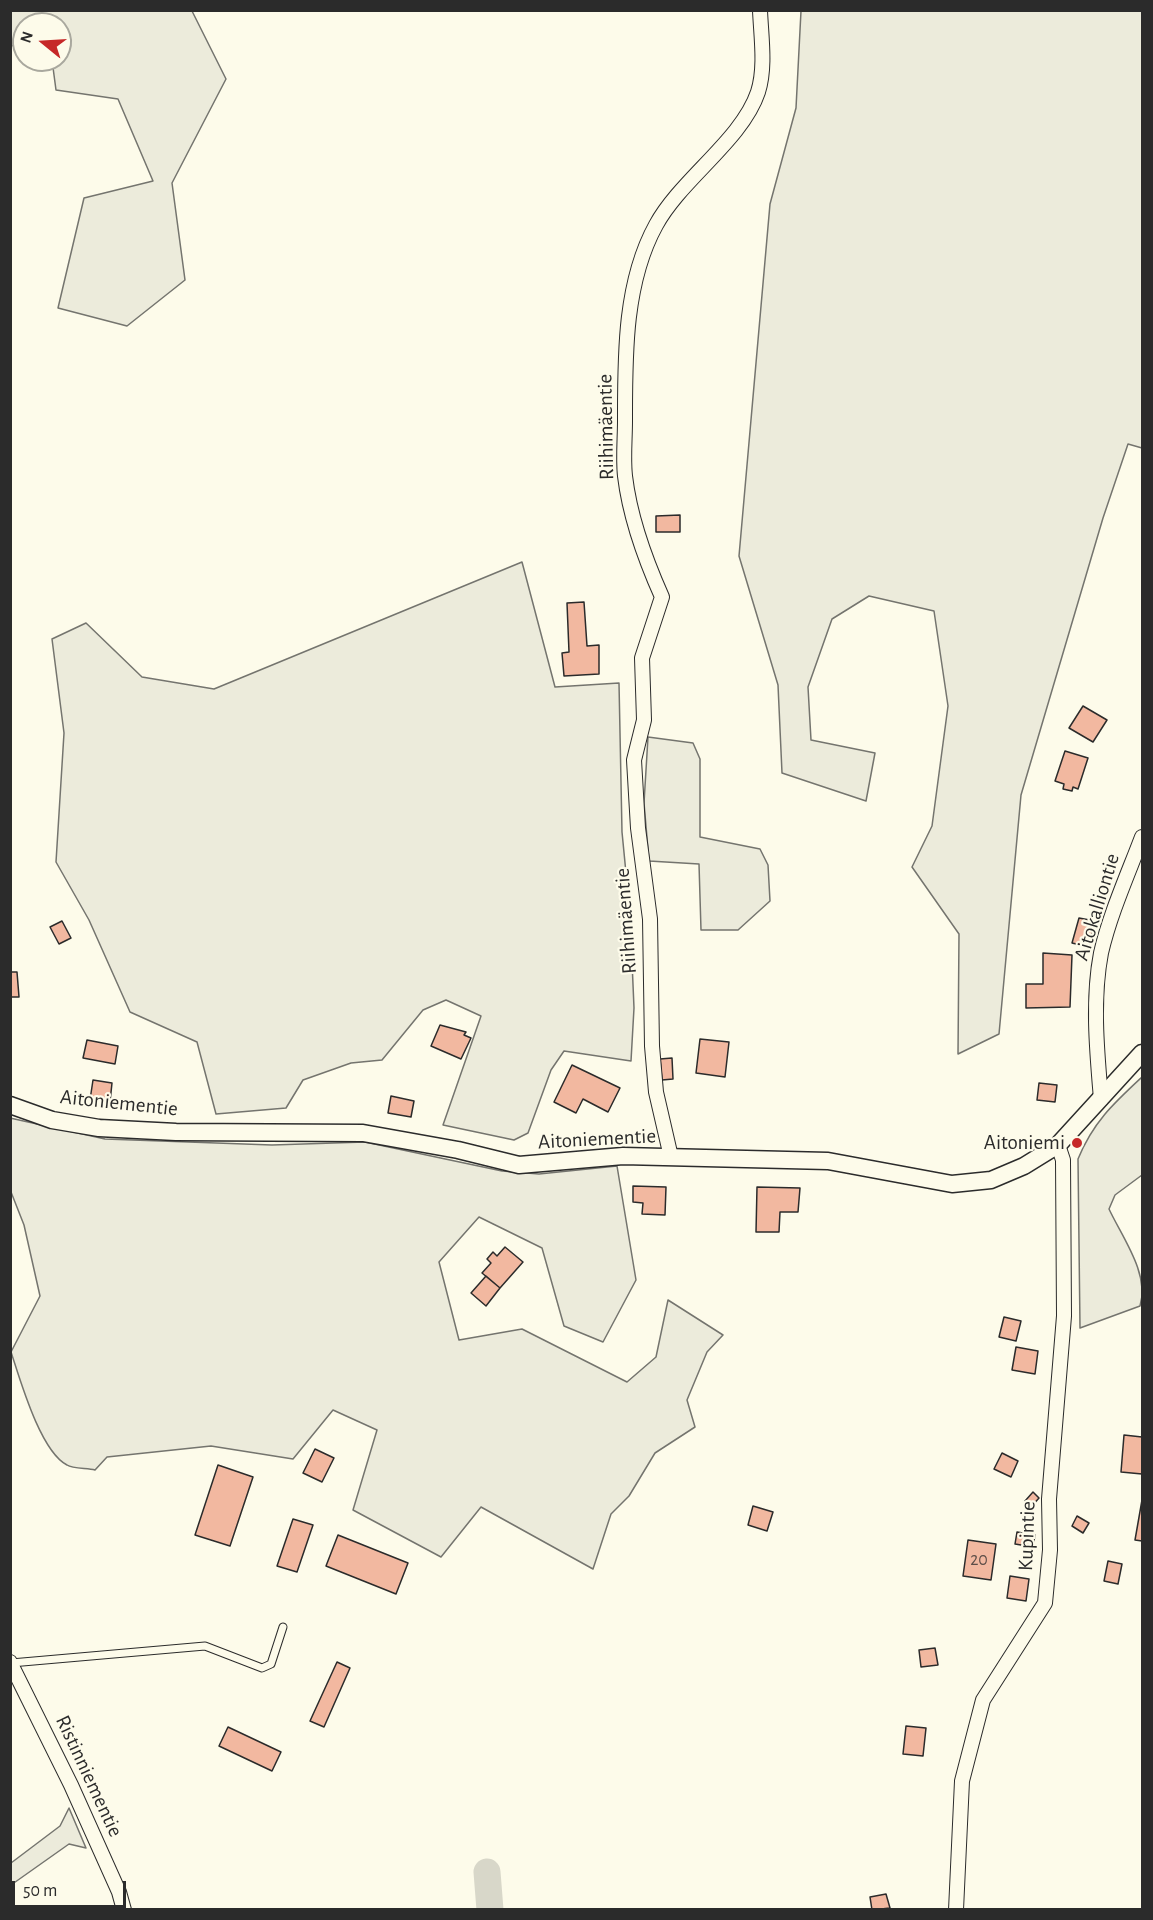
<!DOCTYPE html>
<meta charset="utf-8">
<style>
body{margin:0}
#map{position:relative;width:1153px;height:1920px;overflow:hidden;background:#fdfbea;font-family:"Alegreya Sans",sans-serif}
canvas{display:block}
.frame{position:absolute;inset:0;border:12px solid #2b2b2b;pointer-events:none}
.north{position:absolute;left:12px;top:12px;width:60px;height:60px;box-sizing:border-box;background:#fdfbea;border:2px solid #a9a89e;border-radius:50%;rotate:288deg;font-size:16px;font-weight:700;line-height:24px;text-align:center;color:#2b2b2b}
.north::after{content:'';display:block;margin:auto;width:21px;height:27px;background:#c62828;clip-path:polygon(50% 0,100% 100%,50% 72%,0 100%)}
.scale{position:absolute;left:12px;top:1881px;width:114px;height:27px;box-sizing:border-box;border:3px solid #2b2b2b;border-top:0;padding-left:8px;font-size:18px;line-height:21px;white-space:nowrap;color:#2b2b2b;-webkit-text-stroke:4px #fdfbea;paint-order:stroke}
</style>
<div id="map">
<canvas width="1153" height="1920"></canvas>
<div class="frame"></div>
<div class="north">N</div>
<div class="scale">50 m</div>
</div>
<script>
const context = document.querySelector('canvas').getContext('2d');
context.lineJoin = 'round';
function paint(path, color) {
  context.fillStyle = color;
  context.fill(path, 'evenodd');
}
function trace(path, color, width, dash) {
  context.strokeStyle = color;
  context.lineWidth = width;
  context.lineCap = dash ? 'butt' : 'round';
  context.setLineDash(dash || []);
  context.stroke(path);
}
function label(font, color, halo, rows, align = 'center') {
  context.font = font + ' "Alegreya Sans",sans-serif';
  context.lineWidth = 4.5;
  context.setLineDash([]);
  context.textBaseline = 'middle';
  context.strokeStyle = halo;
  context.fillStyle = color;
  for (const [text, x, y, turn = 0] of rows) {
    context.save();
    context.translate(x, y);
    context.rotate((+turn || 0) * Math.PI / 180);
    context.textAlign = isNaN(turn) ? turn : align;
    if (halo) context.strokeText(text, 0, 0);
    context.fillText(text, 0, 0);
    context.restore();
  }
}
const green = new Path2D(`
 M11,10L192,11L226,79L172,183L185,280L127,326L58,308L84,198L153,181L118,99L56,90L52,60H60V24H24V42L11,46Z
 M801,11H1142V448L1128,444L1103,518L1021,795L999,1034L958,1054L959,934L912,867L932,826L948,706L934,611L869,596L832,619L808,687L811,740L875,753L866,801L782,773L778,685L739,556L770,204L796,108Z
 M522,562L555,687L619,683L622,832L630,914L634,1008L631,1061L564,1051L551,1070L528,1133L514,1140L443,1125L481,1016L446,1000L423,1010L382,1060L351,1063L303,1080L286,1108L216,1114L197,1042L130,1012L89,920L56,862L64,733L52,639L86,623L142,677L214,689Z
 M648,737L693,743L700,759V837L760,849L768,865L770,901L738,930H701L699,864L649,861L644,803Z
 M1142,1077V1175L1115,1195L1109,1209C1122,1237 1150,1274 1140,1306L1080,1328L1078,1159C1093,1122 1114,1103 1142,1077Z
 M10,1118L105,1139L272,1145L365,1142L502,1171L539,1174L617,1166L636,1280L603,1342L564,1326L542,1248L479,1217L439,1262L459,1340L522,1329L627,1382L656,1357L668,1300L723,1335L707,1352L687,1400L695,1427L655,1453L629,1496L611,1514L593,1569L481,1507L441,1557L353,1510L377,1430L333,1410L293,1459L211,1446L107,1457L95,1470C87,1468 73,1469 67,1465C40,1451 20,1379 11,1352L40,1296L24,1225L11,1192Z
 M69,1808L86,1848L69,1844L11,1885V1863L60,1826Z`);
paint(green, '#ecebdb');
trace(green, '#74746e', 1.5);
trace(new Path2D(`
 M487,1872L490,1910`), '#d8d7c9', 27);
const building = new Path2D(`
 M680,515V532H656V516Z
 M584,602L587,646L599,645V674L564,676L562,653L569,652L567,603Z
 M1083,706L1107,720L1093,742L1069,728Z
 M1065,751L1088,758L1078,789L1073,787L1072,791L1063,789L1064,784L1055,781Z
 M1079,918L1095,921L1089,947L1072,943Z
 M62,921L71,938L59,944L50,927Z
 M1043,953L1072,955L1070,1007L1026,1008V984H1043Z
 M10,972H17L19,997H10Z
 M440,1025L466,1032L464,1035L471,1038L461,1059L431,1046Z
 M700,1039L729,1042L725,1077L696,1073Z
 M87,1040L118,1046L115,1064L83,1058Z
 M672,1058L673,1079L662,1080L660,1059Z
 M572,1065L620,1088L608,1112L583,1099L576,1113L554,1102Z
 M93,1080L112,1083L110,1102L90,1100Z
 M1039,1083L1057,1085L1055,1102L1037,1100Z
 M391,1096L414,1101L411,1117L388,1113Z
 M633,1186L666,1187L665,1215L642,1214L643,1203L633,1202Z
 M757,1187L800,1188L798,1212H780L779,1232H756Z
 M505,1247L523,1262L500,1288L482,1273L491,1263L487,1259L493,1252L497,1256Z
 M486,1276L500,1288L486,1306L471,1293Z
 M1004,1317L1021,1321L1016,1341L999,1337Z
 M1016,1347L1038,1351L1035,1374L1012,1370Z
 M1124,1435L1142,1437V1474L1121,1472Z
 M315,1449L334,1458L322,1482L303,1473Z
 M1002,1453L1018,1461L1011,1477L994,1469Z
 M218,1465L253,1477L230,1546L195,1535Z
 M1033,1492L1039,1498L1031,1507L1025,1501Z
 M1142,1500V1541L1135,1540Z
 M753,1506L773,1512L767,1531L748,1525Z
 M1077,1516L1089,1523L1083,1533L1072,1526Z
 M293,1519L313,1525L297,1572L277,1566Z
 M1017,1532L1035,1535L1033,1547L1015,1544Z
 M338,1535L408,1563L396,1594L326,1566Z
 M968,1540L996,1544L991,1580L963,1576Z
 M1108,1561L1122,1564L1118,1584L1104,1581Z
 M1010,1576L1029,1579L1026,1601L1007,1598Z
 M935,1648L938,1665L921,1667L919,1650Z
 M337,1662L350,1668L324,1727L310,1721Z
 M906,1726L926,1728L923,1756L903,1754Z
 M228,1727L281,1752L272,1771L219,1746Z
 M886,1894L890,1908L872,1910L870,1897Z`);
paint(building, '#f2b8a0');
trace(building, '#2b2b2b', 1.5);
const service = new Path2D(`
 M11,1663L205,1646L262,1668L271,1664L283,1627`);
const minor = new Path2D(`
 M1101,1099C1097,1052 1092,1000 1101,953C1110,914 1128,874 1142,837
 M671,1157L656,1092L652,1046L650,919L638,828L634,760L644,720L642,658L662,597C645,559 630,518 625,476C623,458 625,439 625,421C625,357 624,283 656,225C681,179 742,140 758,92C766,67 761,36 760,10
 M10,1662L71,1785L119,1892L124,1910
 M956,1910L962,1781L983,1700L1045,1603L1050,1550L1049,1499L1064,1316L1063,1160L1058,1145`);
const tertiary = new Path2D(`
 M10,1105L52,1120L99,1128L176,1132L363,1133L458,1150L519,1165L623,1156L828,1161L952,1184L991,1180L1024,1166L1058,1145L1142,1053`);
trace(service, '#2b2b2b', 9);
trace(minor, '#2b2b2b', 16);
trace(tertiary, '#2b2b2b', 19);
trace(service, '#fdfbea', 7);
trace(minor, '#fdfbea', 14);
trace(tertiary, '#fdfbea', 16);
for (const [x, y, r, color] of [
 [1077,1143,6,"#c62828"]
]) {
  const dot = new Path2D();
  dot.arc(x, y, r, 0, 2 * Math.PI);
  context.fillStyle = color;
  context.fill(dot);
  trace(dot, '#fdfbea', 2);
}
label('18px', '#5d4e48', null, [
 ["20",979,1560]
]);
label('21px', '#2b2b2b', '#fdfbea', [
 ["Riihimäentie",606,427,-91],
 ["Aitokalliontie",1097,907,-73],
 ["Riihimäentie",626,921,-94],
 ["Aitoniementie",119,1103,6],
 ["Aitoniementie",597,1139,-3],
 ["Kupintie",1027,1536,-88],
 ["Ristinniementie",89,1776,65]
]);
label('21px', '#2b2b2b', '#fdfbea', [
 ["Aitoniemi",1065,1143]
], 'right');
</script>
